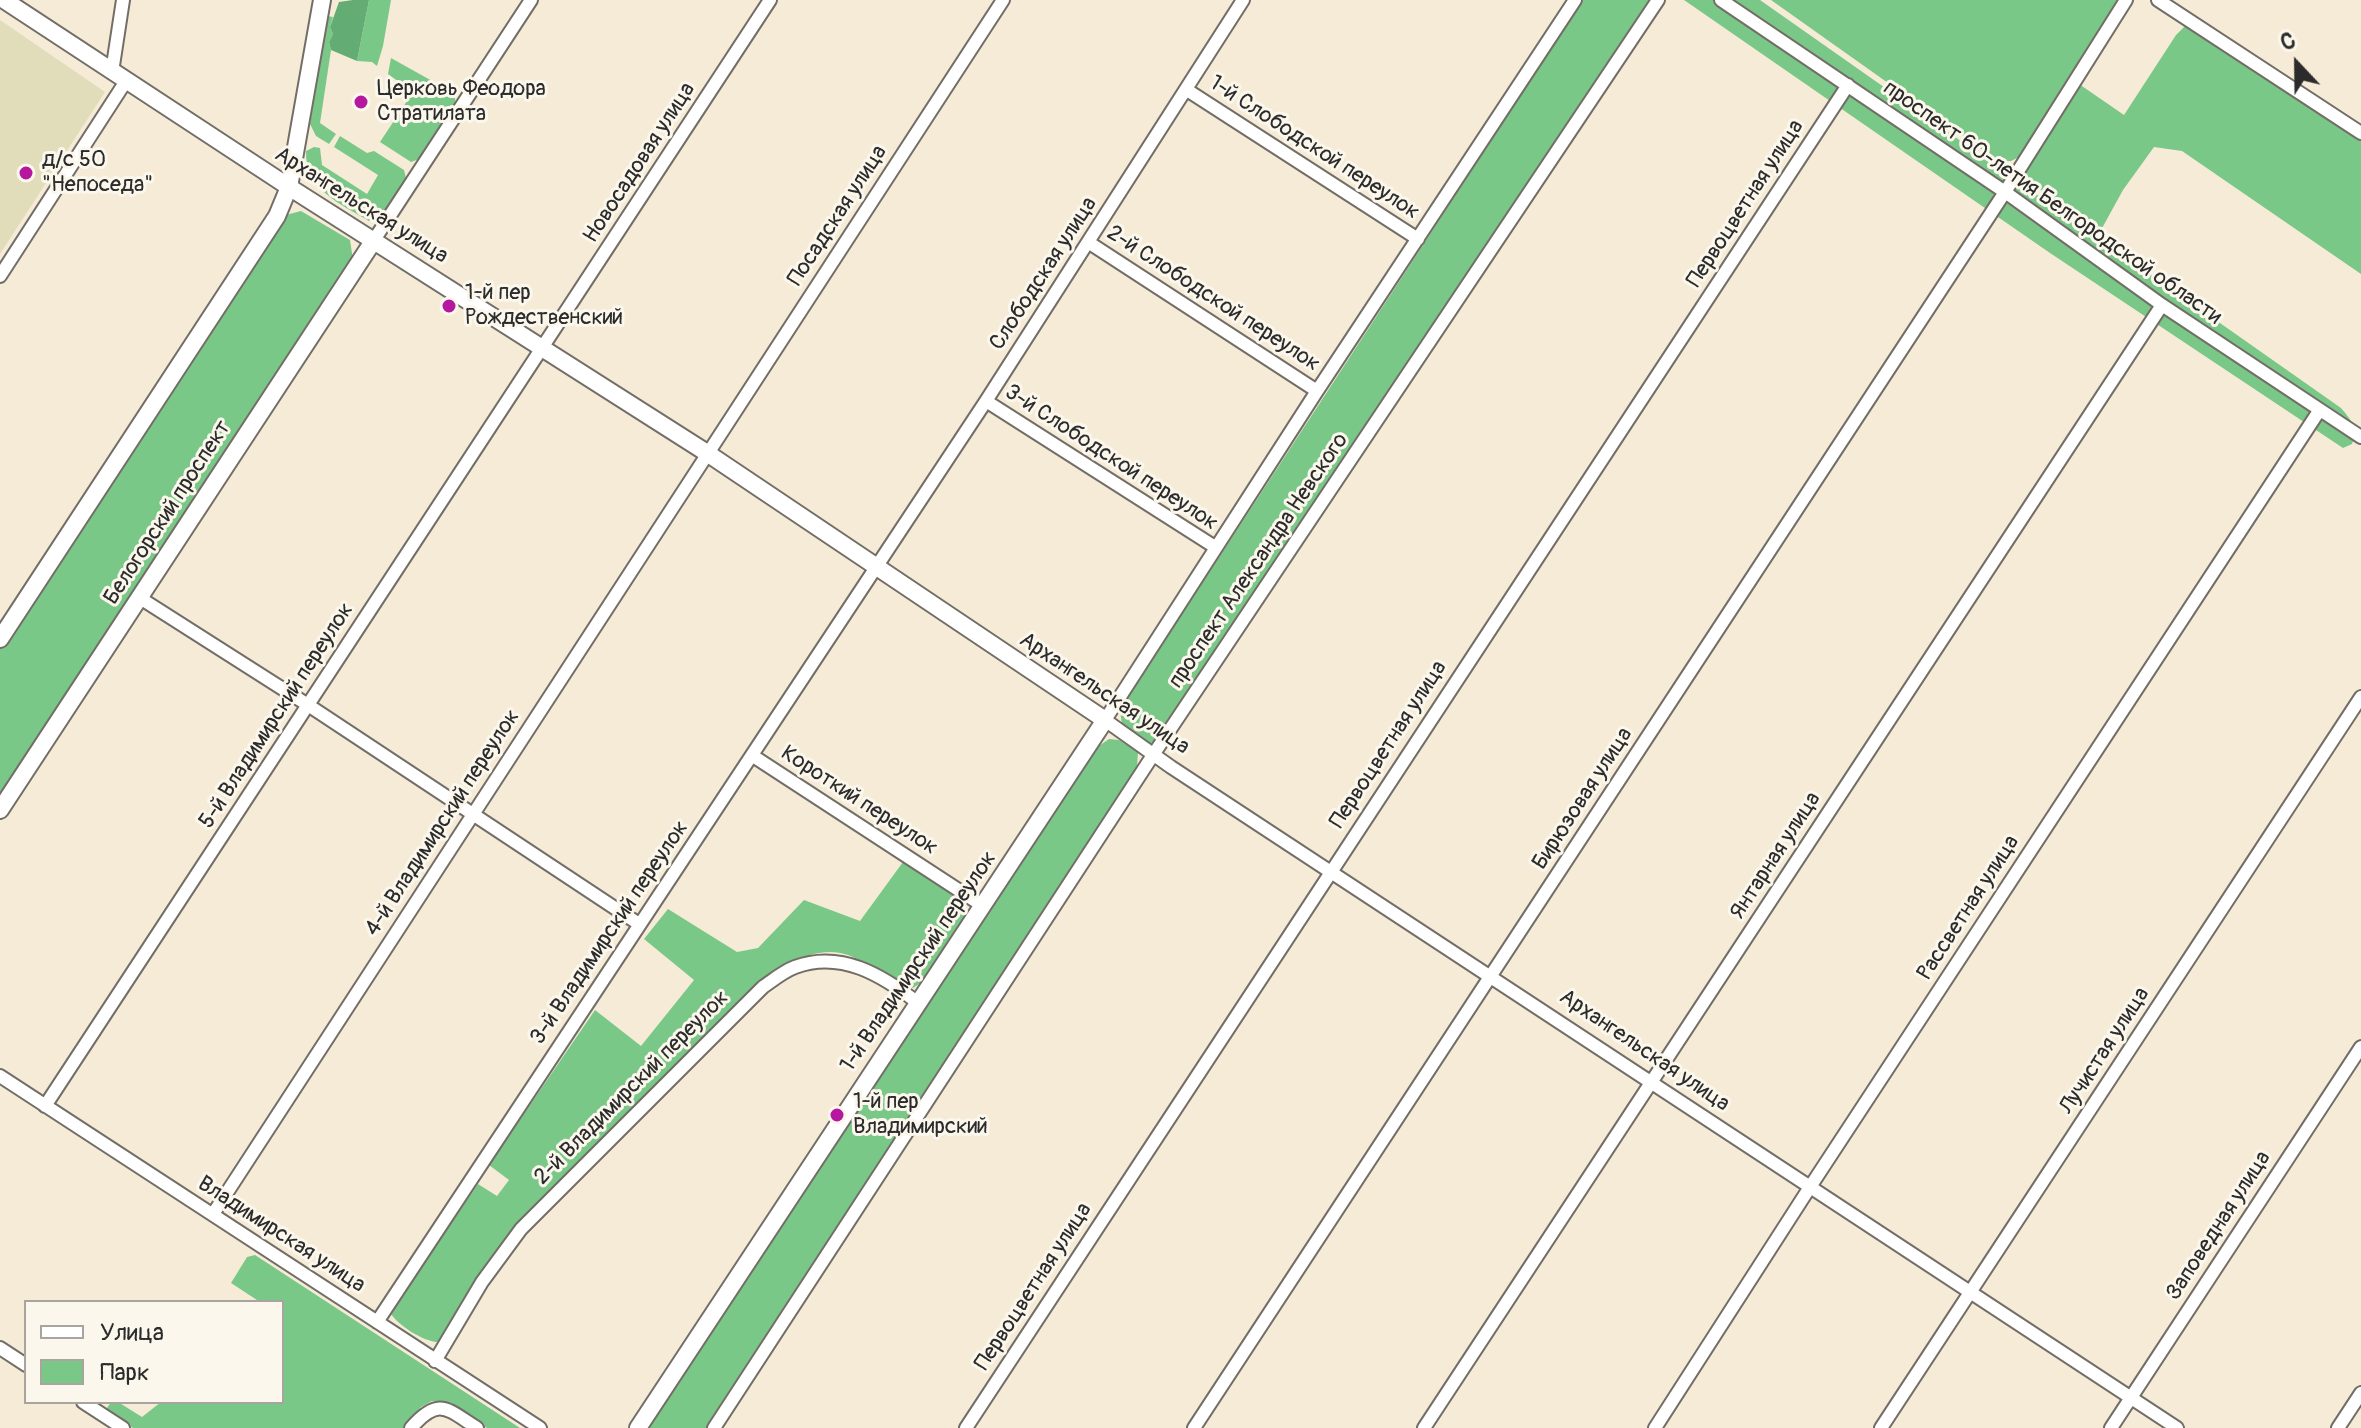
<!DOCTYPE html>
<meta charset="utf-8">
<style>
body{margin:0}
#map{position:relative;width:2361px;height:1428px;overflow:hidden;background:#f6ebd6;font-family:Pangolin,sans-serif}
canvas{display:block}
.legend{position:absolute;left:24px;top:1300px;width:260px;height:104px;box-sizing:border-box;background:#fbf7ec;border:2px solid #a8a59f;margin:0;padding:10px 14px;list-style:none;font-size:24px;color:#2b2b2b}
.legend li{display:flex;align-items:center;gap:16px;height:40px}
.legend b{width:40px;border:2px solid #a8a59f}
.north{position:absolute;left:2257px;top:24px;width:80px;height:80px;-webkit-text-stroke:6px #fbf7ec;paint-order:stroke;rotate:338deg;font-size:22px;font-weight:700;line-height:32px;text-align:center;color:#2b2b2b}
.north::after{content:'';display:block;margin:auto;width:28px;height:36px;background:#2b2b2b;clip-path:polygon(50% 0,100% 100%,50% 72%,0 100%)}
</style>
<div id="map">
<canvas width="2361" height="1428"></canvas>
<ul class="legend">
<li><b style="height:10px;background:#fff"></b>Улица</li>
<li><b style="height:22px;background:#7ac887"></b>Парк</li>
</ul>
<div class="north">С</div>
</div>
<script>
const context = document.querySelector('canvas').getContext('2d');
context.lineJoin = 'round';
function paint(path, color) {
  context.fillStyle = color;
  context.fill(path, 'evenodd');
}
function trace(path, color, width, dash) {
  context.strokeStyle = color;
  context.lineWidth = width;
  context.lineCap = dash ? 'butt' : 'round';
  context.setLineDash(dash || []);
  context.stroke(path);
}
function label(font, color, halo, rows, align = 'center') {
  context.font = font + ' Pangolin,sans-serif';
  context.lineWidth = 6;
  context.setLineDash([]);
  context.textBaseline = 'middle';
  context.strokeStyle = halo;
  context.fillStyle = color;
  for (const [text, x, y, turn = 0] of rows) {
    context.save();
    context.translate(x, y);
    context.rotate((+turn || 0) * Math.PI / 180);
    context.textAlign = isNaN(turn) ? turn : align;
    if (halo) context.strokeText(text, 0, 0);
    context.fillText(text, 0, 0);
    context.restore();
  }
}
paint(new Path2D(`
 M0,20L105,92L0,254Z`), '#e1dcba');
paint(new Path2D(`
 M369,0H391L383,46L377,66L372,62L357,61Z
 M1583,0H1652L1158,739L1151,744L1145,743L1122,726L1120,709Z
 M1684,0H1760L2341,408C2351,420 2359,428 2352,444L2343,448L2050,253Z
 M1771,0H2123L2023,155L2011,161H1998Z
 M327,16L333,17L330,27L333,34L329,42L331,50L320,123L336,134L329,144L316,136L310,124Z
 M2185,26L2361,141V274L2182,151L2154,147L2123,190L2101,230L2027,181L2022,174L2079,84L2124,115L2176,35Z
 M391,58L450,91L455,98L456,106L422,158L411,162L380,142L413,92L388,74Z
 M340,136L367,153L374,151L404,170L407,182L382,218L369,221C341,204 305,190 306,151L314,147L320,148L322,165L367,194L378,175L334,147Z
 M301,211L350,240L353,260L0,800V646L282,216Z
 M1109,739L1119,740L1138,752L1137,767L710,1428H647L1096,748Z
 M903,862C925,876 966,892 966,921L922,982L913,988L903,985C886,975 868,962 848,955C814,943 777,969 751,989L528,1212L486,1266L444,1336L437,1342C423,1341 399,1326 391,1314L394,1307L478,1184L497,1196L509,1180L489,1165L595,1010L641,1046L694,980L644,939L668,909L737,952L758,948L804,900L860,921Z
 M255,1255L520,1428H487L447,1404L432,1401L421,1407L405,1428H133L105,1411L111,1402H118L142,1417L161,1402H282V1302H260L231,1283L247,1257Z`), '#7ac887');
paint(new Path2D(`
 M353,0H369L357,61L331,50L329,42L333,34L330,27L339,2Z`), '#63ac74');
const minor = new Path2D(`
 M1575,0L1317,391L1105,720L1171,767L2177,1428
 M1721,0L2005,192L2162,305L2361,437
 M2158,0L2361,133
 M112,72L123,0
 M1187,90L1418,239
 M374,240L531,0
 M1088,242L1317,391
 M0,276L126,81
 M986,401L1215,547
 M140,598L308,705L639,924
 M753,756L983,906
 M0,1076L540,1428
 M45,1106L770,0
 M213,1214L1003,0
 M377,1322L986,401L1243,0
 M0,1348L26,1365
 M435,1361L482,1282L521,1229L763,987C773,980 784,971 795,967C841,950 882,975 918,1003
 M83,1402L123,1428
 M411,1428C439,1396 447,1409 477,1428
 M714,1428L1153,755L1658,0
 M966,1428L1848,85
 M1194,1428L2005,192L2126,0
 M1424,1428L2162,305
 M1655,1428L1810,1187L2319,411
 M1881,1428L2361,697
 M2111,1428L2361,1047
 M2338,1428L2361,1393`);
const tertiary = new Path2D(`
 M4,0L289,187L707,453L1105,720L638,1428
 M0,639L277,216L289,187L322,0
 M0,810L374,240`);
trace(minor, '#726e67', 16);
trace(tertiary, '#726e67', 20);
trace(minor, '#fff', 12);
trace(tertiary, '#fff', 16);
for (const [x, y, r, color] of [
 [361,102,8,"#b5179e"],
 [26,173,8,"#b5179e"],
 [449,306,8,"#b5179e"],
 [837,1115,8,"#b5179e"]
]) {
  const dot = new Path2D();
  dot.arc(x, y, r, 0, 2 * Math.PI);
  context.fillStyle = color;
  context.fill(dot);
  trace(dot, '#fbf7ec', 3);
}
label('22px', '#2b2b2b', '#fbf7ec', [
 ["Церковь Феодора",377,89],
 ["Стратилата",377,114],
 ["д/с 50",42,160],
 ["\"Непоседа\"",42,185],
 ["1-й пер",465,293],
 ["Рождественский",465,318],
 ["1-й пер",853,1102],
 ["Владимирский",853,1127]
], 'left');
label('22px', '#2b2b2b', '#fbf7ec', [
 ["1-й Слободской переулок",1314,148,33],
 ["Новосадовая улица",640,163,-57],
 ["проспект 60-летия Белгородской области",2052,203,35],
 ["Первоцветная улица",1746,204,-57],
 ["Архангельская улица",361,206,32],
 ["Посадская улица",838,216,-57],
 ["Слободская улица",1044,274,-57],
 ["2-й Слободской переулок",1213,299,33],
 ["3-й Слободской переулок",1111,458,33],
 ["Белогорский проспект",168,513,-57],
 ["проспект Александра Невского",1259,561,-56],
 ["Архангельская улица",1104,694,34],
 ["5-й Владимирский переулок",277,716,-57],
 ["Первоцветная улица",1389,745,-57],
 ["Бирюзовая улица",1583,799,-57],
 ["Короткий переулок",859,801,33],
 ["4-й Владимирский переулок",443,823,-57],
 ["Янтарная улица",1776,856,-57],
 ["Рассветная улица",1969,908,-57],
 ["3-й Владимирский переулок",610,933,-56],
 ["1-й Владимирский переулок",919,962,-56],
 ["Архангельская улица",1644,1051,34],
 ["Лучистая улица",2105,1051,-57],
 ["2-й Владимирский переулок",632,1088,-45],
 ["Заповедная улица",2219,1226,-57],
 ["Владимирская улица",281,1235,33],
 ["Первоцветная улица",1034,1287,-57]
]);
</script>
